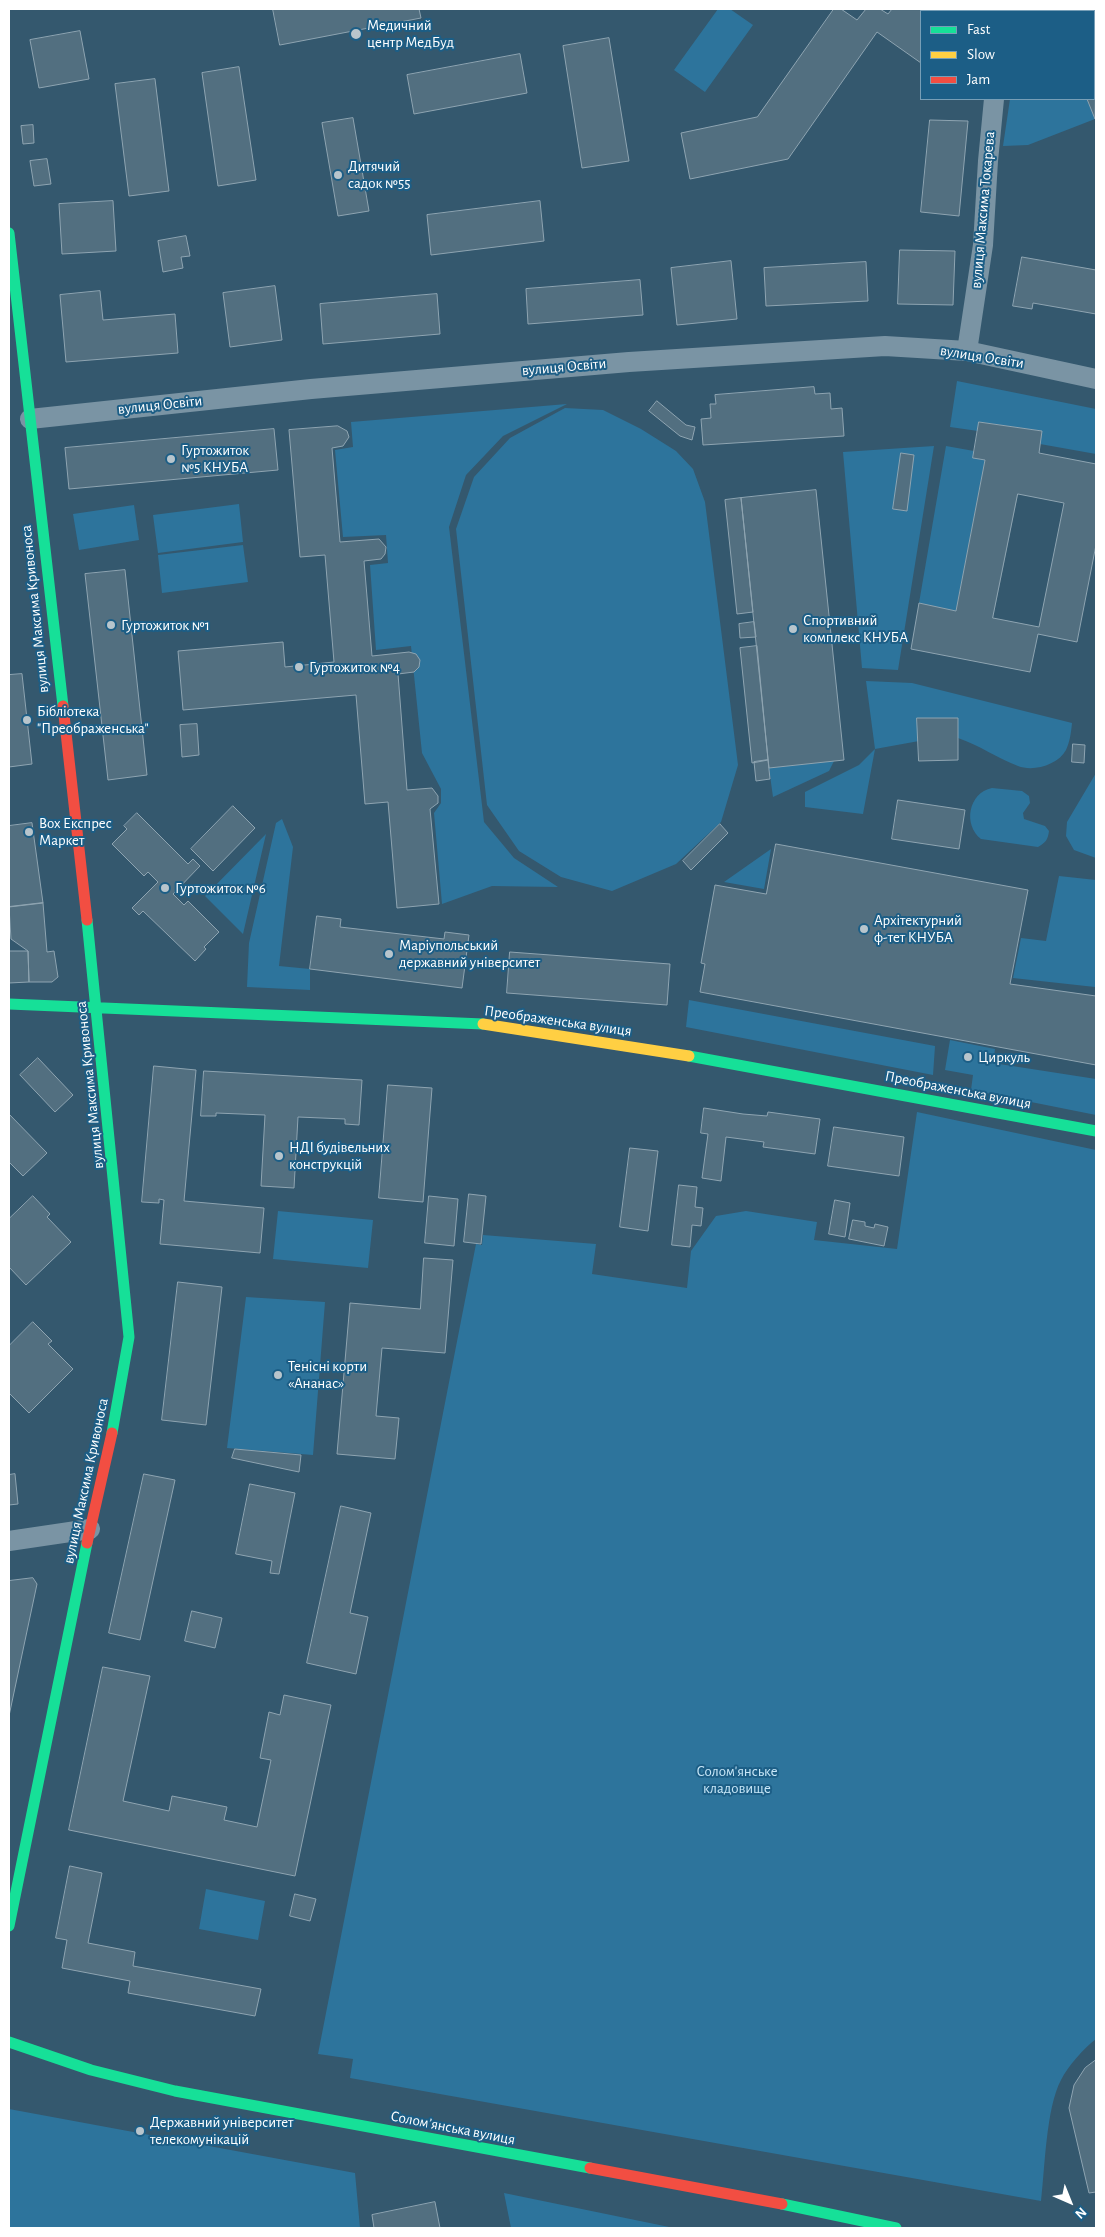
<!DOCTYPE html>
<meta charset="utf-8">
<style>
body{margin:0}
#map{position:relative;width:1105px;height:2237px;overflow:hidden;background:#34586e;font-family:"Alegreya Sans",sans-serif}
canvas{display:block}
.frame{position:absolute;inset:0;border:10px solid #fff;pointer-events:none}
.legend{position:absolute;left:920px;top:10px;width:175px;height:90px;box-sizing:border-box;background:#1c5e86;border:1px solid #779eb6;margin:0;padding:6px 9px;list-style:none;font-size:15px;color:#fff}
.legend li{display:flex;align-items:center;gap:10px;height:25px}
.legend b{width:25px;border:1px solid #779eb6}
.north{position:absolute;left:1045px;top:2177px;width:50px;height:50px;-webkit-text-stroke:4px #1c5e86;paint-order:stroke;rotate:136deg;font-size:14px;font-weight:700;line-height:20px;text-align:center;color:#fff}
.north::after{content:'';display:block;margin:auto;width:18px;height:22px;background:#fff;clip-path:polygon(50% 0,100% 100%,50% 72%,0 100%)}
</style>
<div id="map">
<canvas width="1105" height="2237"></canvas>
<div class="frame"></div>
<ul class="legend">
<li><b style="height:6px;background:#16e098"></b>Fast</li>
<li><b style="height:6px;background:#ffcf43"></b>Slow</li>
<li><b style="height:6px;background:#f24e42"></b>Jam</li>
</ul>
<div class="north">N</div>
</div>
<script>
const context = document.querySelector('canvas').getContext('2d');
context.lineJoin = 'round';
function paint(path, color) {
  context.fillStyle = color;
  context.fill(path, 'evenodd');
}
function trace(path, color, width, dash) {
  context.strokeStyle = color;
  context.lineWidth = width;
  context.lineCap = dash ? 'butt' : 'round';
  context.setLineDash(dash || []);
  context.stroke(path);
}
function label(font, color, halo, rows, align = 'center') {
  context.font = font + ' "Alegreya Sans",sans-serif';
  context.lineWidth = 4;
  context.setLineDash([]);
  context.textBaseline = 'middle';
  context.strokeStyle = halo;
  context.fillStyle = color;
  for (const [text, x, y, turn = 0] of rows) {
    context.save();
    context.translate(x, y);
    context.rotate((+turn || 0) * Math.PI / 180);
    context.textAlign = isNaN(turn) ? turn : align;
    if (halo) context.strokeText(text, 0, 0);
    context.fillText(text, 0, 0);
    context.restore();
  }
}
paint(new Path2D(`
 M718,9H730L753,25L705,92L674,70Z
 M1010,99H1087L1095,119L1028,145L1003,146Z
 M957,381L1096,409V454L1040,444L1042,431L980,422L978,431L950,427Z
 M567,404L503,436L466,475L449,527L484,822L514,858L558,887L492,886L442,904L434,813L441,803V789L422,753L411,646L376,650L370,565L388,563L386,535L343,537L335,450L353,447L351,422Z
 M565,408L603,410L641,429L676,451L693,469L705,502L738,765L721,822L676,864L612,891L561,877L519,851L487,805L456,529L474,477L510,438Z
 M934,446L898,670L862,668L843,452Z
 M946,446L974,451L973,458L985,460L956,611L919,603Z
 M239,504L243,542L158,553L153,515Z
 M134,505L139,540L79,550L73,514Z
 M243,545L248,582L162,593L158,555Z
 M866,681L912,683L1072,723C1071,733 1070,741 1066,750C1058,765 1033,772 1018,766C997,758 979,745 958,738V718H917L919,741L875,749L863,814L805,807V792L859,765L875,749Z
 M834,761L829,771L773,797L769,768Z
 M1096,773V858L1074,850L1066,836L1067,822Z
 M992,788L1022,791L1029,796L1030,803L1023,813L1024,819L1045,826L1049,831C1048,840 1045,843 1038,847L981,839C963,825 968,793 992,788Z
 M282,819L293,847L279,966L310,969V990L247,987L249,943L276,823Z
 M266,834L243,934L205,896Z
 M771,849L764,889L724,882Z
 M1059,876L1096,880L1095,987L1013,978L1021,938L1046,941Z
 M689,1000L935,1046L933,1075L686,1027Z
 M950,1040L995,1049L993,1063L1096,1079V1115L971,1090L973,1075L945,1070Z
 M917,1112L1096,1150V2039C1084,2048 1068,2066 1061,2080C1046,2108 1045,2168 1041,2201L350,2078L353,2059L318,2054L476,1244L482,1245L483,1235L596,1244L592,1274L687,1288L691,1251L716,1216L746,1211L817,1222L814,1240L897,1249Z
 M278,1211L373,1220L368,1268L273,1259Z
 M246,1297L325,1302L313,1455L227,1448Z
 M206,1889L265,1901L258,1940L199,1929Z
 M9,2109L355,2173L360,2228H9Z
 M504,2193L674,2228H511Z`), '#2d749c');
const building = new Path2D(`
 M273,9H419L421,18L280,45Z
 M834,9H841L857,20L866,9H880L888,14L892,9H922L925,11H921V63L877,32L788,159L690,179L681,133L757,117Z
 M1052,9H1087L1088,11H1053Z
 M1094,27L1096,33L1095,119L1087,99H1094Z
 M80,31L89,79L39,88L30,40Z
 M609,38L629,161L582,168L563,46Z
 M520,54L527,93L414,114L407,75Z
 M239,67L256,180L218,186L202,73Z
 M155,79L169,191L129,196L115,84Z
 M353,118L369,211L338,216L322,123Z
 M930,120L968,121L959,216L921,212Z
 M33,125L34,143L23,144L21,126Z
 M47,159L51,184L34,186L30,161Z
 M113,201L116,251L62,254L59,204Z
 M540,201L544,241L431,255L427,215Z
 M186,236L190,256L181,257L183,268L163,272L158,241Z
 M900,250L955,251L953,305L898,304Z
 M1022,257L1096,270V314L1033,303L1032,309L1013,306Z
 M731,261L737,319L677,325L671,268Z
 M866,262L868,301L766,306L764,268Z
 M640,280L643,315L528,324L526,289Z
 M275,286L282,340L230,347L223,293Z
 M100,291L103,320L175,314L178,353L66,362L60,295Z
 M437,294L440,334L323,344L320,304Z
 M814,387L815,394L830,393L831,409L842,408L844,436L703,445L701,419L711,418L710,404H716L715,395Z
 M657,401L686,425L695,427L692,440L680,436L649,411Z
 M979,422L1042,431L1039,453L1096,464V545L1077,642L1038,634L1030,672L911,649L919,603L956,611L985,460L973,458ZM1018,494L1064,503L1039,627L993,618Z
 M338,426L347,431L349,437L343,446L332,448L340,542L379,539L386,547L385,554L381,559L364,561L372,656L409,652L416,654L420,660L419,667L414,672L398,674L407,790L432,788L438,796V803L430,809L439,904L397,908L388,802L365,804L356,695L183,710L178,651L283,642L285,667L334,662L325,555L300,557L289,430Z
 M274,429L278,470L69,489L65,448Z
 M901,453L914,455L907,511L893,509Z
 M816,490L844,760L769,768L741,498Z
 M741,498L753,612L737,614L725,500Z
 M125,570L147,775L108,780L85,574Z
 M754,622L756,637L740,638L739,624Z
 M757,646L768,760L752,763L740,648Z
 M22,674L32,764L9,767V675Z
 M917,718H958V760L919,761Z
 M197,724L199,755L182,757L180,725Z
 M1073,744L1085,745L1084,763L1072,762Z
 M768,760L770,779L756,781L754,762Z
 M898,800L965,810L959,849L892,839Z
 M233,806L255,828L213,871L191,849Z
 M137,813L188,864L193,859L200,866L173,894L184,905L188,901L219,932L204,947L206,949L195,961L143,911L139,915L132,908L158,882L148,872L144,876L112,844L127,829L124,826Z
 M32,823L43,903L9,907V826Z
 M720,824L728,833L691,870L683,861Z
 M776,844L1028,890L1010,984L1096,996V1065L700,992L705,964L701,963L715,885L766,894Z
 M43,903L47,952L54,951L58,977L52,982H29L28,951L11,939L9,907Z
 M317,916L341,919L340,927L444,939L445,932L469,935L462,988L310,969Z
 M9,951H28L29,982L9,983Z
 M510,952L670,964L667,1005L507,993Z
 M38,1058L73,1095L55,1112L20,1075Z
 M154,1066L196,1070L184,1201L264,1208L260,1253L160,1244L164,1200L159,1199V1203L142,1202Z
 M204,1071L362,1080L359,1125L345,1124V1119L298,1117L294,1188L261,1186L265,1115L216,1113V1116H201Z
 M388,1085L432,1088L423,1202L379,1198Z
 M704,1108L743,1114L767,1116L768,1112L820,1119L815,1154L763,1147L764,1142L726,1137L721,1181L702,1178L708,1134L701,1133Z
 M9,1114L47,1153L23,1176L9,1162Z
 M834,1127L904,1137L899,1176L828,1166Z
 M630,1148L658,1151L648,1231L620,1227Z
 M679,1185L697,1187L695,1207L703,1208L701,1226L692,1225L690,1247L672,1245Z
 M469,1194L486,1196L481,1244L464,1242Z
 M33,1196L50,1214L47,1217L71,1242L26,1285L9,1267V1219Z
 M429,1196L458,1199L454,1246L425,1243Z
 M835,1200L850,1203L845,1237L829,1234Z
 M853,1220L865,1222V1226L874,1228L875,1224L888,1227L884,1246L849,1239Z
 M424,1258L453,1260L445,1353L382,1348L376,1416L399,1418L395,1459L337,1454L350,1303L420,1309Z
 M178,1282L222,1287L206,1425L162,1420Z
 M33,1322L52,1341L48,1344L73,1369L29,1413L9,1393V1346Z
 M235,1449L301,1455L299,1472L232,1458Z
 M15,1474L18,1504L9,1505V1475Z
 M144,1474L175,1480L140,1640L109,1633Z
 M250,1484L295,1493L279,1574L270,1573L272,1561L236,1554Z
 M341,1506L371,1513L350,1613L368,1617L356,1674L307,1663Z
 M33,1578L37,1584L9,1716V1581Z
 M192,1611L222,1618L215,1648L185,1641Z
 M103,1667L150,1676L123,1801L169,1811L172,1796L227,1807L224,1820L257,1827L271,1760L260,1758L269,1712L280,1715L284,1695L331,1705L295,1876L69,1830Z
 M70,1866L102,1873L88,1943L135,1952L133,1966L261,1989L255,2016L128,1993L130,1981L62,1968L67,1940L56,1938Z
 M295,1894L316,1899L310,1921L290,1916Z
 M1096,2060V2192L1089,2193L1069,2108L1074,2085L1085,2068Z
 M435,2202L440,2228H374L372,2215Z`);
paint(building, '#526f80');
trace(building, '#8ea4b1', 1);
trace(new Path2D(`
 M991,9V11
 M967,351L983,245L988,161L994,99
 M30,419L311,389L629,362L885,346L967,351L1096,379
 M9,1541L90,1529`), '#7a94a4', 20);
trace(new Path2D(`
 M9,233L63,706
 M87,920L129,1337L112,1433
 M9,1004L483,1024
 M689,1056L1096,1131
 M9,1926L87,1543
 M9,2042L91,2070L175,2091L590,2168
 M782,2204L896,2228`), '#16e098', 11);
trace(new Path2D(`
 M483,1024L689,1056`), '#ffcf43', 11);
trace(new Path2D(`
 M63,706L87,920
 M87,1543L112,1433
 M590,2168L782,2204`), '#f24e42', 11);
for (const [x, y, r, color] of [
 [356,34,6,"#b8c5cc"],
 [338,175,5,"#b8c5cc"],
 [171,459,5,"#b8c5cc"],
 [111,625,5,"#b8c5cc"],
 [793,629,5,"#b8c5cc"],
 [299,667,5,"#b8c5cc"],
 [27,720,5,"#b8c5cc"],
 [29,832,5,"#b8c5cc"],
 [165,888,5,"#b8c5cc"],
 [864,929,5,"#b8c5cc"],
 [389,954,5,"#b8c5cc"],
 [968,1057,5,"#b8c5cc"],
 [279,1156,5,"#b8c5cc"],
 [278,1375,5,"#b8c5cc"],
 [140,2131,5,"#b8c5cc"]
]) {
  const dot = new Path2D();
  dot.arc(x, y, r, 0, 2 * Math.PI);
  context.fillStyle = color;
  context.fill(dot);
  trace(dot, '#1c5e86', 2);
}
label('15px', '#fff', '#1c5e86', [
 ["Медичний",367,25],
 ["центр МедБуд",367,42],
 ["Дитячий",348,166],
 ["садок №55",348,183],
 ["Гуртожиток",181,450],
 ["№5 КНУБА",181,467],
 ["Спортивний",803,620],
 ["комплекс КНУБА",803,637],
 ["Гуртожиток №1",121,625],
 ["Гуртожиток №4",309,667],
 ["Бібліотека",37,711],
 ["\"Преображенська\"",37,728],
 ["Box Експрес",39,823],
 ["Маркет",39,840],
 ["Гуртожиток №6",175,888],
 ["Архітектурний",874,920],
 ["ф-тет КНУБА",874,937],
 ["Маріупольський",399,945],
 ["державний університет",399,962],
 ["Циркуль",978,1057],
 ["НДІ будівельних",289,1147],
 ["конструкцій",289,1164],
 ["Тенісні корти",288,1366],
 ["«Ананас»",288,1383],
 ["Державний університет",150,2122],
 ["телекомунікацій",150,2139]
], 'left');
label('15px', '#fff', '#1c5e86', [
 ["вулиця Максима Токарева",983,210,-85],
 ["вулиця Освіти",982,357,9],
 ["вулиця Освіти",564,367,-5],
 ["вулиця Освіти",160,405,-6],
 ["вулиця Максима Кривоноса",35,609,-96],
 ["Преображенська вулиця",558,1021,8],
 ["вулиця Максима Кривоноса",90,1085,-96],
 ["Преображенська вулиця",958,1090,11],
 ["вулиця Максима Кривоноса",86,1481,-78],
 ["Соломʼянська вулиця",453,2128,11]
]);
label('15px', '#c8e7f8', '#1c5e86', [
 ["Солом'янське",737,1771],
 ["кладовище",737,1788]
]);
</script>
